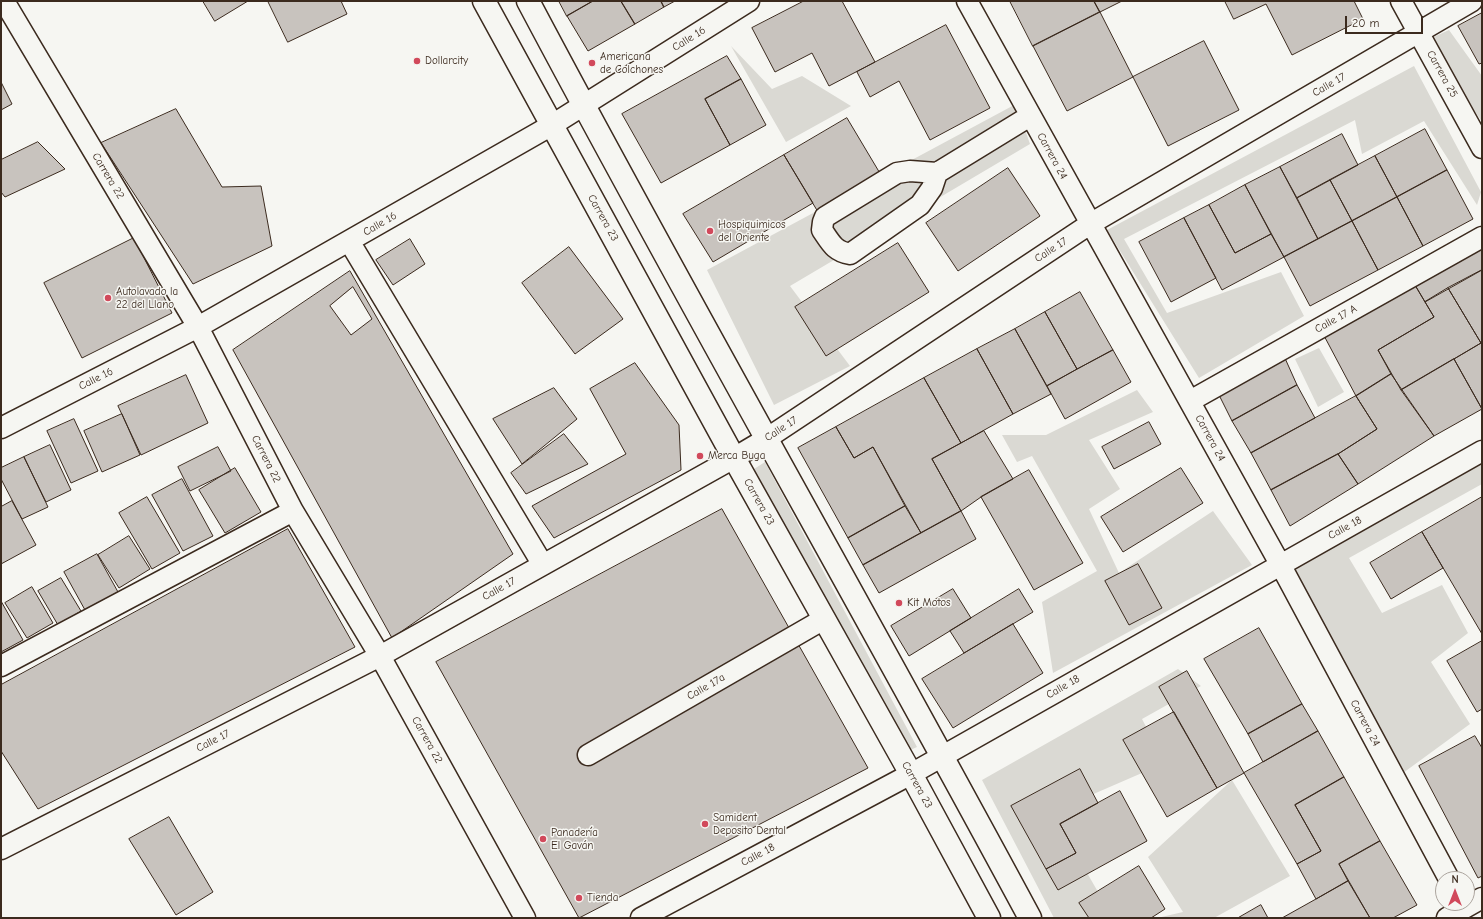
<!DOCTYPE html>
<meta charset="utf-8">
<style>
body{margin:0}
#map{position:relative;width:1483px;height:919px;overflow:hidden;background:#f6f6f2;font-family:"Comic Neue",sans-serif}
canvas{display:block}
.frame{position:absolute;inset:0;border:2px solid #3b2a1e;pointer-events:none}
.north{position:absolute;left:1435px;top:871px;width:40px;height:40px;box-sizing:border-box;background:#f6f6f2;border:1px solid #aba49d;border-radius:50%;rotate:0deg;font-size:11px;font-weight:700;line-height:16px;text-align:center;color:#3b2a1e}
.north::after{content:'';display:block;margin:auto;width:14px;height:18px;background:#d1495b;clip-path:polygon(50% 0,100% 100%,50% 72%,0 100%)}
.scale{position:absolute;left:1345px;top:16px;width:78px;height:18px;box-sizing:border-box;border:2px solid #3b2a1e;border-top:0;padding-left:5px;font-size:12px;line-height:14px;white-space:nowrap;color:#3b2a1e;-webkit-text-stroke:3px #f6f6f2;paint-order:stroke}
</style>
<div id="map">
<canvas width="1483" height="919"></canvas>
<div class="frame"></div>
<div class="north">N</div>
<div class="scale">20 m</div>
</div>
<script>
const context = document.querySelector('canvas').getContext('2d');
context.lineJoin = 'round';
function paint(path, color) {
  context.fillStyle = color;
  context.fill(path, 'evenodd');
}
function trace(path, color, width, dash) {
  context.strokeStyle = color;
  context.lineWidth = width;
  context.lineCap = dash ? 'butt' : 'round';
  context.setLineDash(dash || []);
  context.stroke(path);
}
function label(font, color, halo, rows, align = 'center') {
  context.font = font + ' "Comic Neue",sans-serif';
  context.lineWidth = 3;
  context.setLineDash([]);
  context.textBaseline = 'middle';
  context.strokeStyle = halo;
  context.fillStyle = color;
  for (const [text, x, y, turn = 0] of rows) {
    context.save();
    context.translate(x, y);
    context.rotate((+turn || 0) * Math.PI / 180);
    context.textAlign = isNaN(turn) ? turn : align;
    if (halo) context.strokeText(text, 0, 0);
    context.fillText(text, 0, 0);
    context.restore();
  }
}
paint(new Path2D(`
 M1449,30L1482,76V122L1427,40Z
 M731,46L772,89L802,76L851,106L786,142Z
 M1414,66L1481,192L1477,205L1424,121L1362,154L1355,120L1124,239L1167,313L1281,272L1304,316L1199,378L1107,230Z
 M1016,104L1030,144L790,286L850,366L774,405L707,270Z
 M1319,348L1344,392L1318,407L1295,359Z
 M1137,390L1153,412L1089,440L1120,489L1089,509L1119,573L1213,511L1252,565L1053,673L1042,602L1097,571L1032,456L1017,462L1002,435H1046Z
 M1482,460V484L1349,558L1382,613L1442,585L1468,633L1431,662L1470,724L1403,773L1294,570Z
 M765,462L917,747L908,751L754,469Z
 M1178,669L1201,686L1142,719L1165,763L1052,812L1113,918H1054L982,780Z
 M1232,780L1290,876L1214,918H1157L1183,912L1148,857Z`), '#dad9d3');
const building = new Path2D(`
 M203,1H248L215,21Z
 M268,1H341L347,14L288,42Z
 M559,1H593L567,16Z
 M593,1H621L635,24L588,51L567,16Z
 M621,1H661L664,7L635,24Z
 M661,1H675L664,7Z
 M804,1H842L875,62L829,86L812,53L775,72L752,28Z
 M1010,1H1094L1100,12L1033,46Z
 M1094,1H1122L1100,12Z
 M1225,1H1354L1363,19L1292,55L1266,4L1234,19Z
 M1100,12L1133,77L1067,111L1033,46Z
 M1482,13V63L1479,64L1458,26Z
 M946,25L990,108L930,140L899,81L870,97L857,72Z
 M1204,41L1239,110L1168,146L1133,77Z
 M727,56L741,79L705,99L730,145L661,183L622,114Z
 M741,79L766,125L730,145L705,99Z
 M1,82L12,104L1,110Z
 M176,109L222,187L261,186L272,246L193,284L101,143Z
 M847,118L881,175L818,212L784,155Z
 M1425,129L1447,170L1397,197L1375,156Z
 M1342,134L1358,165L1297,198L1280,167Z
 M38,142L65,169L5,197L1,192V160Z
 M784,155L813,203L713,262L683,214Z
 M1375,156L1397,197L1352,221L1330,180Z
 M1280,167L1318,239L1284,257L1245,185Z
 M1008,168L1040,216L958,271L926,223Z
 M1447,170L1473,219L1423,246L1397,197Z
 M1330,180L1352,221L1318,239L1297,198Z
 M1245,185L1271,234L1235,253L1209,205Z
 M1397,197L1423,246L1378,270L1352,221Z
 M1209,205L1235,253L1271,234L1284,257L1222,290L1184,218Z
 M1184,218L1216,278L1171,302L1139,242Z
 M1352,221L1378,270L1310,306L1284,257Z
 M134,238L172,313L82,358L44,283Z
 M410,239L425,264L393,285L376,260Z
 M898,243L929,292L826,356L795,307Z
 M1482,246V270L1425,302L1412,280Z
 M569,247L623,319L575,354L522,283Z
 M1482,270V409L1454,359L1481,343L1448,288Z
 M350,271L513,554L392,638L233,350Z
 M1412,280L1434,317L1378,350L1391,374L1356,396L1321,330Z
 M353,287L372,319L351,335L330,306Z
 M1448,288L1481,343L1401,390L1378,350L1434,317L1425,302Z
 M1080,292L1113,350L1077,369L1045,312Z
 M1045,312L1077,369L1047,386L1015,329Z
 M1015,329L1051,394L1013,414L977,349Z
 M977,349L1013,414L961,443L924,378Z
 M1113,350L1131,382L1065,419L1047,386Z
 M1284,356L1297,385L1232,421L1217,391Z
 M1454,359L1482,409L1434,436L1401,390Z
 M635,363L679,425L681,470L554,538L532,506L626,454L590,389Z
 M1391,374L1434,436L1358,484L1338,454L1377,429L1356,396Z
 M186,375L208,423L141,455L118,406Z
 M924,378L961,443L932,459L961,511L921,533L873,447L854,458L836,427Z
 M1297,385L1315,418L1251,453L1232,421Z
 M554,388L577,419L522,464L493,419Z
 M1356,396L1377,429L1338,454L1271,490L1251,453Z
 M122,414L140,455L102,472L84,431Z
 M74,419L98,471L71,483L47,431Z
 M1149,422L1161,444L1114,469L1102,447Z
 M836,427L854,458L873,447L905,506L848,538L798,448Z
 M984,431L1013,479L981,497L961,511L932,459Z
 M564,434L588,464L526,494L511,473Z
 M50,445L71,490L46,502L24,457Z
 M218,447L231,471L190,491L178,467Z
 M1338,454L1358,484L1290,526L1271,490Z
 M24,457L48,507L22,519L1,479V468Z
 M235,468L261,512L225,533L199,490Z
 M1181,468L1203,503L1123,552L1101,517Z
 M1029,470L1083,563L1034,590L981,497Z
 M182,479L213,536L183,551L152,495Z
 M147,497L180,553L152,569L119,513Z
 M1482,497V634L1422,532Z
 M12,501L36,545L1,564V507Z
 M905,506L921,533L863,565L848,538Z
 M722,509L868,768L579,918L436,662Z
 M961,511L976,539L879,593L863,565Z
 M288,529L355,647L38,809L1,751V685Z
 M1422,532L1443,568L1391,599L1370,563Z
 M129,536L150,569L119,588L98,555Z
 M97,554L118,592L85,610L64,572Z
 M1138,564L1162,608L1129,625L1105,581Z
 M61,578L81,611L58,625L38,591Z
 M32,587L53,623L27,638L5,603Z
 M953,589L971,618L909,656L891,626Z
 M1019,589L1033,612L964,653L950,631Z
 M1,601L23,640L1,652Z
 M1013,624L1043,673L953,728L922,679Z
 M1259,628L1302,704L1248,734L1204,659Z
 M1482,641V709L1477,712L1447,661Z
 M1187,671L1244,773L1217,788L1159,687Z
 M1302,704L1318,731L1263,762L1248,734Z
 M1174,712L1217,788L1167,817L1123,740Z
 M1318,731L1344,777L1295,805L1321,851L1297,864L1244,773Z
 M1475,736L1482,748V876L1478,878L1419,766Z
 M1080,769L1098,803L1060,824L1076,853L1046,869L1011,806Z
 M1344,777L1380,841L1339,864L1348,881L1316,899L1297,864L1321,851L1295,805Z
 M1120,791L1147,841L1058,890L1046,869L1076,853L1060,824Z
 M169,817L213,892L176,915L129,839Z
 M1380,841L1417,905L1393,918H1370L1339,864Z
 M1139,866L1165,909L1151,918H1089L1079,903Z
 M1348,881L1370,918H1282L1316,899Z
 M1261,905L1268,918H1238Z`);
paint(building, '#c8c3be');
trace(building, '#3b2a1e', 1);
const street = new Path2D(`
 M4,1L198,327L293,511L380,656L525,918
 M967,1L1280,564L1449,879
 M1401,1L1482,148
 M937,173L932,188L920,205L850,254C834,251 831,243 822,230L823,222L825,217L897,173L910,171L937,173L1030,116
 M349,241L543,565
 M1190,401L1482,237
 M1,428L198,327L552,125L749,1
 M1,666L293,511
 M588,755L824,619
 M1,849L380,656L734,458L766,439L1090,224L1472,1
 M641,918L911,774L1482,451
 M1447,918L1482,898`);
const secondary = new Path2D(`
 M484,1L734,458L911,774L989,918
 M528,1C691,309 865,611 1030,918`);
trace(street, '#3b2a1e', 23);
trace(secondary, '#3b2a1e', 25);
trace(street, '#f6f6f2', 20);
trace(secondary, '#f6f6f2', 22);
for (const [x, y, r, color] of [
 [417,61,4,"#d1495b"],
 [592,63,4,"#d1495b"],
 [710,231,4,"#d1495b"],
 [108,298,4,"#d1495b"],
 [700,456,4,"#d1495b"],
 [899,603,4,"#d1495b"],
 [705,824,4,"#d1495b"],
 [543,839,4,"#d1495b"],
 [579,898,4,"#d1495b"]
]) {
  const dot = new Path2D();
  dot.arc(x, y, r, 0, 2 * Math.PI);
  context.fillStyle = color;
  context.fill(dot);
  trace(dot, '#f6f6f2', 1.5);
}
label('11px', '#3b2a1e', '#f6f6f2', [
 ["Calle 16",689,39,-32],
 ["Carrera 25",1442,74,61],
 ["Calle 17",1329,85,-30],
 ["Carrera 24",1052,156,61],
 ["Carrera 22",108,176,59],
 ["Carrera 23",603,218,61],
 ["Calle 16",380,224,-30],
 ["Calle 17",1051,250,-33],
 ["Calle 17 A",1336,319,-29],
 ["Calle 16",96,379,-27],
 ["Calle 17",781,429,-33],
 ["Carrera 24",1210,438,61],
 ["Carrera 22",266,459,63],
 ["Carrera 23",759,502,61],
 ["Calle 18",1345,528,-29],
 ["Calle 17",499,589,-29],
 ["Calle 17a",706,687,-30],
 ["Calle 18",1063,687,-30],
 ["Carrera 24",1365,723,62],
 ["Carrera 22",427,740,61],
 ["Calle 17",213,741,-27],
 ["Carrera 23",917,785,61],
 ["Calle 18",758,855,-28]
]);
label('11px', '#3b2a1e', '#f6f6f2', [
 ["Americana",600,57],
 ["de Colchones",600,70],
 ["Dollarcity",425,61],
 ["Hospiquimicos",718,225],
 ["del Oriente",718,238],
 ["Autolavado la",116,292],
 ["22 del Llano",116,305],
 ["Merca Buga",708,456],
 ["Kit Motos",907,603],
 ["Samident",713,818],
 ["Deposito Dental",713,831],
 ["Panadería",551,833],
 ["El Gaván",551,846],
 ["Tienda",587,898]
], 'left');
</script>
